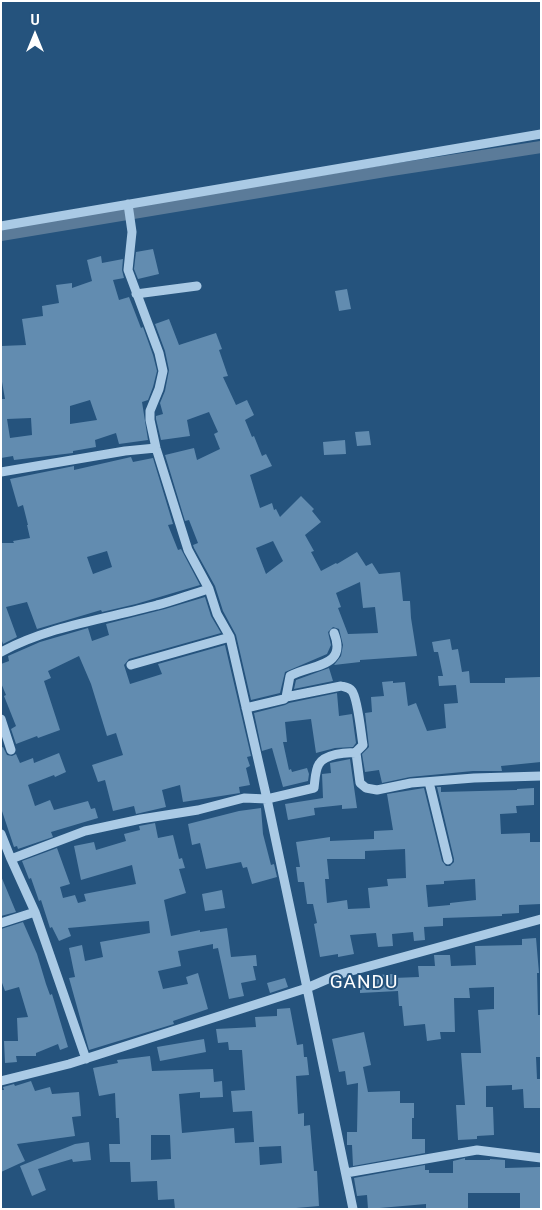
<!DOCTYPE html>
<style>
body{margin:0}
#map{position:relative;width:542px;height:1210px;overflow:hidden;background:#25537d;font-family:Roboto,sans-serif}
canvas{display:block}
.frame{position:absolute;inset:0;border:2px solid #fff;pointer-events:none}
.north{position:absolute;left:10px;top:10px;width:50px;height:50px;-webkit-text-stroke:4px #25537d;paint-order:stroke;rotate:0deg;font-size:14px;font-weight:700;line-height:20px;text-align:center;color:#fff}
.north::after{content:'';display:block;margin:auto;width:18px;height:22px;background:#fff;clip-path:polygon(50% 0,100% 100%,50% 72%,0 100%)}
</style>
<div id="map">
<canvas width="542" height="1210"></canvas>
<div class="frame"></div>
<div class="north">U</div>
</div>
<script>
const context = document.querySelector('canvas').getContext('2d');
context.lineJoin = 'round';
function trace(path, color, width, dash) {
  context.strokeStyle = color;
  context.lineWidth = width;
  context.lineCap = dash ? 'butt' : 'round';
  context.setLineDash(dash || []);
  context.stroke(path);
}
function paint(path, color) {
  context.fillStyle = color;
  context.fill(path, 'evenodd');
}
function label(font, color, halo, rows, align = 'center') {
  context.font = font + ' Roboto,sans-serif';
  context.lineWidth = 4;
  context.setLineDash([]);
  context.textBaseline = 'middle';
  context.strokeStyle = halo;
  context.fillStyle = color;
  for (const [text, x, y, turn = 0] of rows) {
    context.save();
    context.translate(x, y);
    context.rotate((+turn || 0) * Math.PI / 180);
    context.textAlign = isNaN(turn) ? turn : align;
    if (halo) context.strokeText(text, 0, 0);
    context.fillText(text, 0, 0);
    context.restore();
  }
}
trace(new Path2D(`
 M1,235L385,171L541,147`), '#5b7b99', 12);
paint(new Path2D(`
 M153,249L159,274L138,279L134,269L136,252Z
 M101,256L102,263L123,259L122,270L124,278L113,280L119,300L129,297L141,328L143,327L153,355L157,371L153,387L148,400L142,402L148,440L119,444L116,433L95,440L96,447L73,451V453L14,460L13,456L1,458V399H5L1,376V346L26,345L22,319L43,316L42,306L59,303L56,285L72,283V288L92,281L87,260ZM90,400L97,420L70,424V406ZM31,418L32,435L10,438L7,419Z
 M347,289L351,309L339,311L335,291Z
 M169,319L179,345L216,333L222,349L219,350L228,376L223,377L236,405L247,400L254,415L245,420L252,437L254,436L262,456L266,454L272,466L250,475L260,508L272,503L274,510L276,509L280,517L301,496L314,509L312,511L321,522L305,535L314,551L311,552L321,571L336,563L337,564L357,552L366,566L372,563L379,574L400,572L403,601H410L411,618L417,656L360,660V662L334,665L341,656L343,645L339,629L333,627L328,632L331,645L327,654L285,672L280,693L251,700L236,635L223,611L215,586L194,548L193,545L198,543L189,520L185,521L165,455L194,448L197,460L220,449L214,434L218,432L209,412L187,420L190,436L161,440L156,419V416L163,414L160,403L165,391L169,370L165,351L155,324ZM273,541L283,561L266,574L256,548ZM360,582L363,608L375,607L378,633L348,634L338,608L341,607L336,593Z
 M369,431L371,445L357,446L355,432Z
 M345,440L346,454L324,455L323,442Z
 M131,457L133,462L153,458L173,524L168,525L178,550L181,549L200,585L136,604L102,612L101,610L37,629L27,602L6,607L17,637L3,644L1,638V543H14L13,541L30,538L27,525H28L23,505L18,507L10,479L74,466V470ZM107,551L112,567L93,574L87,557Z
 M205,597L211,616L221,633L129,659L124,665L130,684L162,674L158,664L225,645L251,756L247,757L250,766L246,768L250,785L239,787L240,793L183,802L180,785L162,790L166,807L136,814L134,806L113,811L105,780L98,782L92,765L123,755L116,733L107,736L91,684L79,656L48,671L51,678L44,681L60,730L38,738L37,736L16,744L11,729L16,726L4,696L6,695L1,683V664L9,661L8,656L40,642L88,628L92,641L109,635L106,624L165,609Z
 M450,639L452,650L458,649L462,672L469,671L470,683H505V678L540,677L541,762L501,766L502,771H473L410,777L382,783L379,770L365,772L362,754L369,747L365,713L372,712L371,697L384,696L382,682L393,681V683L405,682L408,706L416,703L427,731L446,728L444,704L458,703L456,685L439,686L438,676H443L438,652H434L432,642Z
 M329,668L333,681L294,689L296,680Z
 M337,693L339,716L352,714L356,743L353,747L335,748L316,753L311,719L285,722L287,742H283L289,770L291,769L292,772L307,768L309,774L308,781L283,787L272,748L262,751L254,713L285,705L289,703Z
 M3,747L7,755L12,756L16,754L20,763L33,758L34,763L59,753L66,772L55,777L54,775L28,785L35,806L50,800L54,810L88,801L91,809L95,808L98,818L51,832L53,837L18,849L17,846L14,847L1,808V748Z
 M350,759L357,808L342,809V805L314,808L315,815L288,820L285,804L323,798L322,774L331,773L330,763Z
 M437,787H441V792L517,790V789L534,788V805L516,806L517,813L500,814L501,834L530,833V842H541V904L519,905V913L502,914V916L443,918V926L424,927L425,940L414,941L413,932L392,934L393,946L378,947L376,933L350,935L354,954L338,957V954L320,957L314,924L317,923L313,904H307L304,882H298L296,867H300L296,842L330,837V841L374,839V831L393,830L387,794L424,788L442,861L446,866H450L454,862V859ZM405,849L406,878L387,879L388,886L368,888L370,908L348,909L347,900L327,903L325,879H329L327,859H365V851ZM475,879L476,900L450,903V905L428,907L426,885L444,884V881Z
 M261,808L263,834L271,865L274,864L277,877L252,884L247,867L243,868L241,862L206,869L200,843L192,845L188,824L239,811Z
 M155,823L158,838L173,835L179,859L182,858L185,868L179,869L186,893L164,900L171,936L200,930V932L227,928L231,957L256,955L257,966H253L256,980L241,983L244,996L229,999L218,948L213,949V944L178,951L181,966L158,971L163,989L188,984L186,977L198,973L208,1009L173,1021L174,1024L89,1050L69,978L75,977L69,948L82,945L85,961L103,957L100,942L150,933L149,921L68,928L71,936L59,941L52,927L50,928L41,900L39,901L31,878L29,879L22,861L57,848L70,884L60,887L63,898L75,895L78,903L86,901L84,894L136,884L132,865L81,880L74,846L94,842L96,850L126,841L124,834L140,830L139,826Z
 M1,876L16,912L1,916Z
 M222,890L225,908L205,911L202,894Z
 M23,922L37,954L46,984L50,995L52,994L68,1047L60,1050L58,1044L36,1053V1056H16L17,1062L5,1063L4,1041H18L17,1018L28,1017L19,987L5,991L1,980V929Z
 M536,938L539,973H537L538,1015H541V1057H536L537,1079H541V1108H524L523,1089L512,1090V1085L486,1086V1107H493L494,1135L477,1136V1139L458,1140L456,1105H465L461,1053H481L478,1010L494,1009V987L469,988L470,998H454L455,1032H440L441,1039L427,1041L425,1024L404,1026L402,1006H399L398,991L360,993V980L378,979V975L393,974V978L419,977L418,966H435L434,955H450L451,966L476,965L475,946L522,945V939Z
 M285,978L288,987L270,993L267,983Z
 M290,1008L297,1045L303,1044L304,1057H307L309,1075L296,1076L298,1114L304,1113V1126L310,1125L314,1171H317L319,1206L285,1209H175L174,1199L158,1200L157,1181L131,1182L130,1162H110L109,1144H120L119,1118H116L115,1093L99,1096L93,1068L118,1063L117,1060L150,1056L152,1071L213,1069L214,1082L222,1081L223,1097L200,1098V1092L179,1094L182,1133L234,1128L235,1143L254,1142L252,1111L233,1112L231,1091L245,1090L242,1050H229L228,1042L218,1043L216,1029L256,1027L255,1017L277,1016V1009ZM151,1135H170L171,1159L151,1160ZM281,1146L282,1163L260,1165L259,1147Z
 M364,1032L371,1065L363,1067L368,1092L400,1091V1103H414V1118H412V1139H425V1153L353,1166L352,1145H347V1132H357L358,1083L347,1085L345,1071L339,1072L332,1039Z
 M204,1039L206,1052L160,1061L157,1047Z
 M31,1081L35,1091L50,1087L52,1094L79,1092L81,1116L72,1117L75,1136L17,1144L25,1161L1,1172V1090H4L3,1087L14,1084L15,1086Z
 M89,1142L91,1160L73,1162L72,1159L38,1169L46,1190L32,1196L20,1166L75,1144Z
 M465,1158V1160H490V1159L505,1160V1168L540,1167L541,1209H520V1193H468V1209L426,1208V1204L368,1209L367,1195L357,1196L354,1178L425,1165V1170H429V1173H453V1161Z`), '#628cb0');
trace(new Path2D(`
 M1,226L541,134
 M136,294L197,286
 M1,472L125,451L156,448
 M1,652C49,626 105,619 157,605C174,601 191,594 209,589
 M131,665L230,637
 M286,697L341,686C345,687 349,687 352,691C358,699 361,734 363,745L355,753
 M246,708L284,699L286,697L290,676C311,664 348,668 334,633
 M1,719L11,750
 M429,782L448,860
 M1,834L11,859L35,912L86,1059
 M11,859L85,831L141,819L198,810L244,798L267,799L314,788C315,781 315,770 319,764C325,754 346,752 356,753L360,783L366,788L377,790L411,783L474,778L541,776
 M1,923L35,912
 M1,1081L69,1064L307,988L267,799L230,637L217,614L209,589L188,550L156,448L150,420V411L159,389L163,371L159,353L128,270L132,232L128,204
 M346,1173L477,1150L541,1158
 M353,1209L307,988L337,975L541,919`), '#aacae5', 9);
context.letterSpacing = '1px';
label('19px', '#fff', '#25537d', [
 ["GANDU",364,983]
]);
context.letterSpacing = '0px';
</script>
